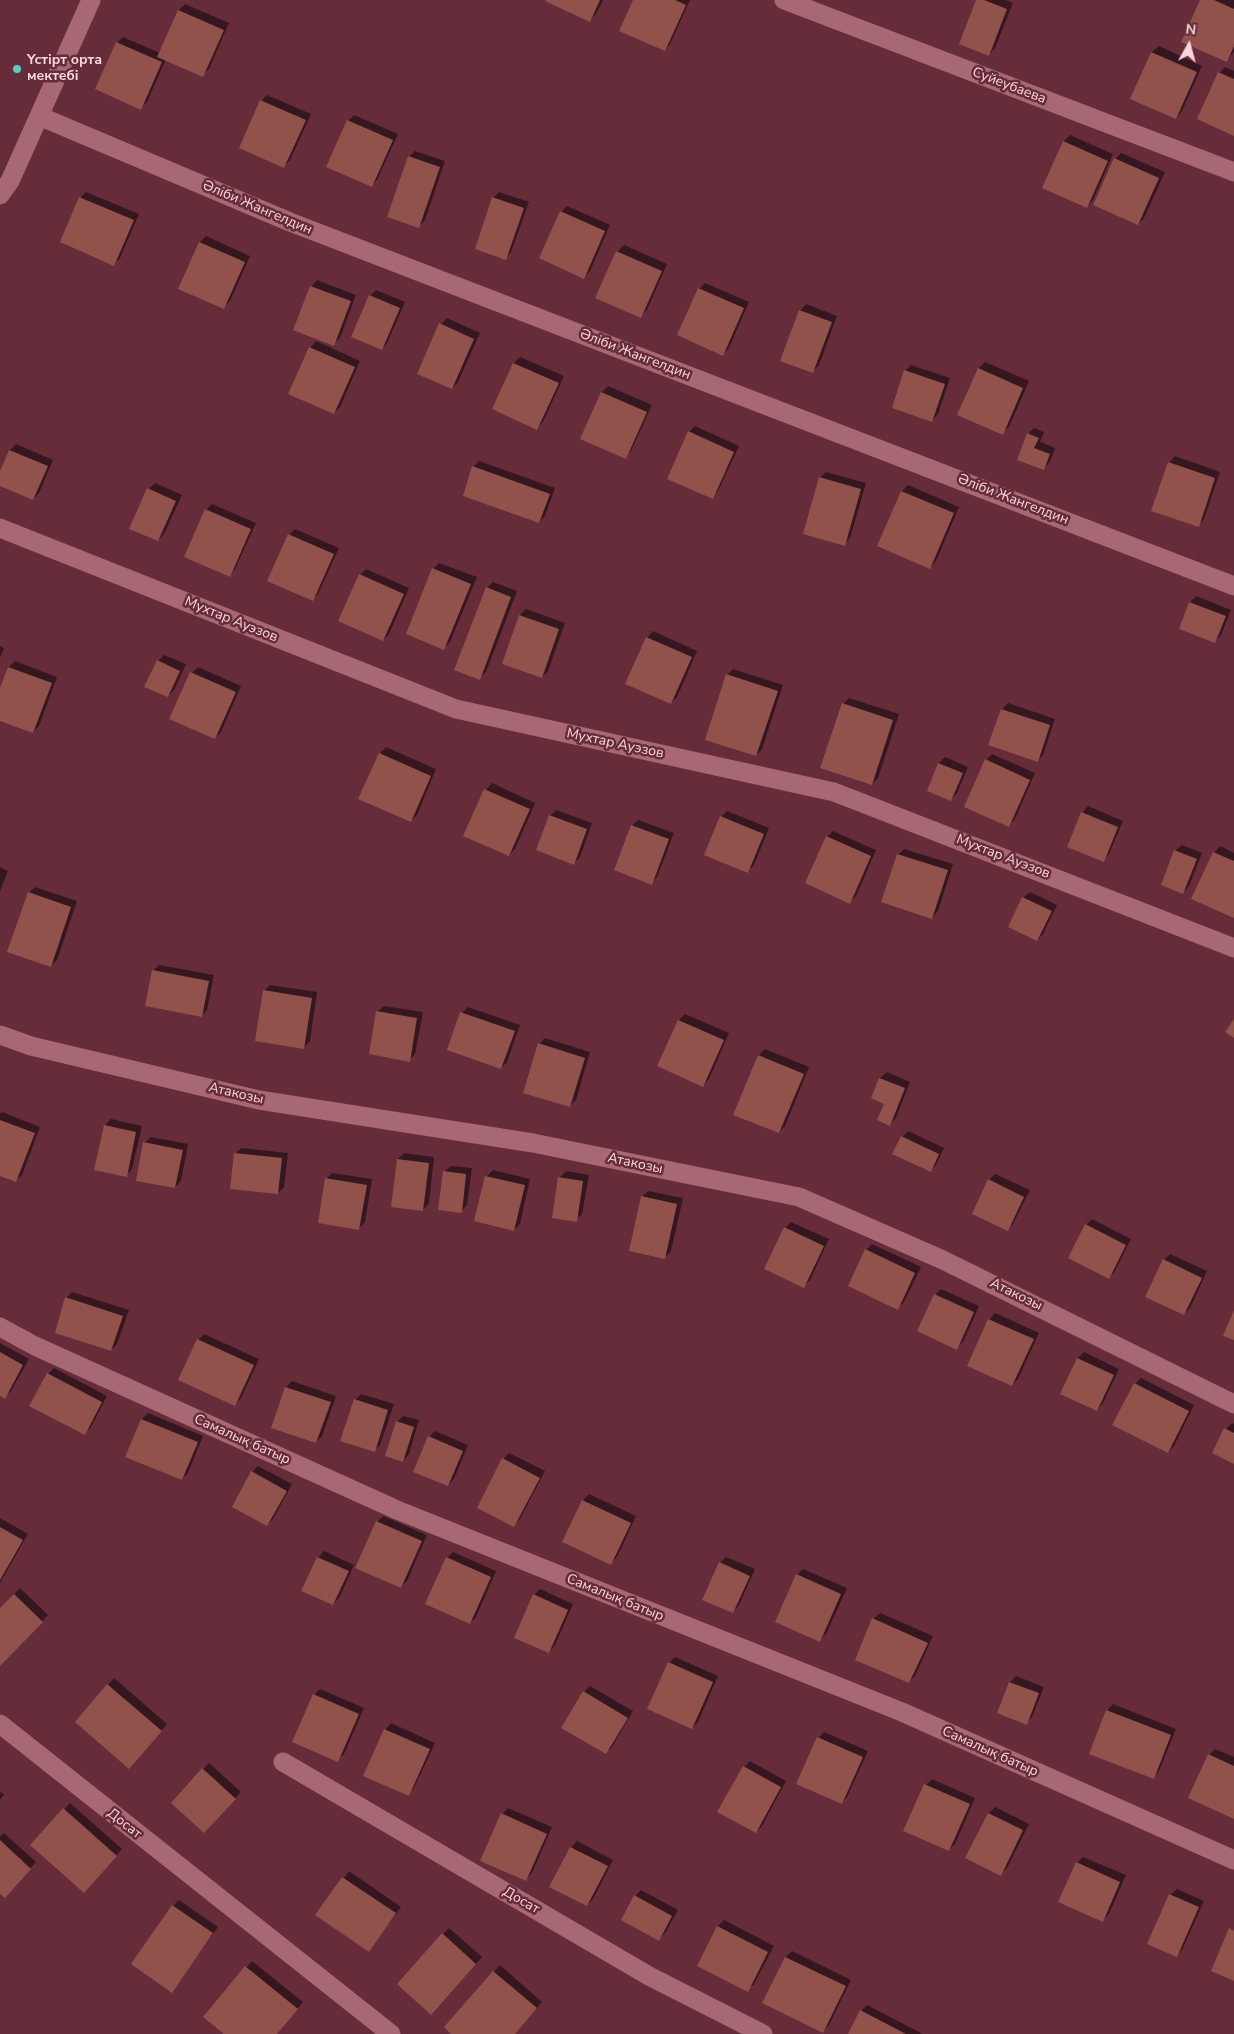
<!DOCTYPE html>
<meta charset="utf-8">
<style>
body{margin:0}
#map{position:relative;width:1234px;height:2034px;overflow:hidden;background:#662c3a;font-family:"Nunito Sans",sans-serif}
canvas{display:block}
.north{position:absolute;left:1164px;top:20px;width:50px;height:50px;-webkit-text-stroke:4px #662c3a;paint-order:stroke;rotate:7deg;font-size:14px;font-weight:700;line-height:20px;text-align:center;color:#fcd6dc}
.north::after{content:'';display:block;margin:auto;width:18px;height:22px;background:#fcd6dc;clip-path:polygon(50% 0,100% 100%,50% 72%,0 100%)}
</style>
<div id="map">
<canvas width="1234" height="2034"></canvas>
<div class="north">N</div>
</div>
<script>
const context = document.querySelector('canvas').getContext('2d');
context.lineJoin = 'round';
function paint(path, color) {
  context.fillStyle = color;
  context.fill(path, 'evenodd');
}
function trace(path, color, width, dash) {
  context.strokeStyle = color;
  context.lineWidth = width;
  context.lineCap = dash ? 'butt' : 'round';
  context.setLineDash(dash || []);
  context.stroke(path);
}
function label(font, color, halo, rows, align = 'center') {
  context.font = font + ' "Nunito Sans",sans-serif';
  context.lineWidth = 5;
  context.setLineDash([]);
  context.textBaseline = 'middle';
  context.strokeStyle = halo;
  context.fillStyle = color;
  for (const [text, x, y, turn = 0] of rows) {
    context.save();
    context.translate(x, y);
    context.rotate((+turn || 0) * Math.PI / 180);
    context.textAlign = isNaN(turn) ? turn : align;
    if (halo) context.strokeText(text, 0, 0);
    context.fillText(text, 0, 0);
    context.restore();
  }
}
paint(new Path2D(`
 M547,0H603L596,14L590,20Z
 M634,0H690L670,44L664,50Z
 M978,0H1005L1013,3L995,48L989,54Z
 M1201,0H1234V51L1227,61Z
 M185,4L229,23L209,69L202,75L166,59L147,102L141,108L117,43L123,37L160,53L179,10Z
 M1159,46L1202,66L1182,111L1176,118L1132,98L1152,52Z
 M1225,67L1234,71V134L1219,73Z
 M267,95L311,114L290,160L284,166L261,101Z
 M354,115L398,134L377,180L371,186L348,121Z
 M1070,135L1113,154L1093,200L1087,206L1043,187L1064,141Z
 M415,151L445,161L425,220L419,226L409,157Z
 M1121,153L1165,172L1144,218L1138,224L1115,159Z
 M86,192L139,214L120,258L114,264L80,198Z
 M499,192L529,202L511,252L505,258L493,198Z
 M567,206L610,225L590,271L584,277L561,212Z
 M206,236L250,256L230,301L224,307L180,288L200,242Z
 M624,245L667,264L647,310L640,316L597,297L618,251Z
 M317,280L356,295L340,338L333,344L311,287Z
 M705,283L749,302L729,348L723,354L699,289Z
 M376,290L405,302L387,343L381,349L370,296Z
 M806,304L837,316L819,365L813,371L800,311Z
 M447,318L480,333L458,382L452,388L441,324Z
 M316,341L360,361L340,407L334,413L290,393L310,348Z
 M520,357L564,376L543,422L537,428L494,409L514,363Z
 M985,362L1029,381L1009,427L1002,433L959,414L979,368Z
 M911,365L950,378L938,414L932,420L905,371Z
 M608,386L652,405L631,451L625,457L582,438L602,392Z
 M695,426L739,446L718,491L712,497L689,432Z
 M1034,428L1044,432L1040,442L1055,448L1050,462L1044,468L1019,459L1028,434Z
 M16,444L53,460L39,493L33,499L0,484V474L10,450Z
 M1175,456L1220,472L1204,519L1198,525L1169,463Z
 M479,461L555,488L545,516L539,522L473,467Z
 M826,472L866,483L850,538L844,544L820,478Z
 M155,483L182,495L164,534L158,540L149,489Z
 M908,485L959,507L936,561L930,567L879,545L902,491Z
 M212,504L256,523L235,569L229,575L206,510Z
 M295,529L339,548L318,594L312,600L289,535Z
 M439,563L477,577L450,642L444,648L433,569Z
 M366,569L409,588L389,634L383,640L360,575Z
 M493,582L517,591L486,672L479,678L487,588Z
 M1196,596L1231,610L1221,635L1215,641L1190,602Z
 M526,609L565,623L548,671L542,677L520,615Z
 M653,631L697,651L677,697L671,703L627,683L647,638Z
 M0,646L4,648L0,658Z
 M164,655L186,664L174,690L168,696L158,661Z
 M15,661L57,677L39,726L33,732L0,719V691L9,667Z
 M198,667L241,686L221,732L215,738L192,673Z
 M733,669L783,685L762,749L756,755L727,675Z
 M849,698L899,714L878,778L872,784L843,704Z
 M1008,703L1055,719L1043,755L1037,761L990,745L1002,709Z
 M386,747L436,769L417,815L410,821L380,753Z
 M992,754L1035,773L1015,819L1009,825L986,760Z
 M945,757L968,767L957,793L951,799L928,790L939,763Z
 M492,783L535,803L515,849L509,855L465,835L486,790Z
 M1088,806L1123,821L1109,854L1103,860L1082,813Z
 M556,810L592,823L580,857L574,863L550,816Z
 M727,811L769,828L754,865L748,871L721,817Z
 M638,820L674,833L657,877L651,883L632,826Z
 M833,831L876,850L856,896L850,902L827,837Z
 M1182,845L1202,853L1189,886L1183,892L1175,851Z
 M1220,846L1234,853V916L1214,853Z
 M904,849L953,864L938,911L932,918L898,855Z
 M0,867L8,871L0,891Z
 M35,887L77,901L57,960L51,966L29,893Z
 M1030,892L1057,905L1043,934L1037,940L1009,926L1023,898Z
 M159,965L214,975L207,1010L201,1016L153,971Z
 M270,985L317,992L310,1041L304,1047L264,991Z
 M384,1006L423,1012L415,1054L409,1060L377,1012Z
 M468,1007L520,1025L507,1062L501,1068L462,1013Z
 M685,1014L729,1033L709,1079L703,1085L659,1066L679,1020Z
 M545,1038L590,1052L576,1100L569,1106L539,1044Z
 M765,1049L809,1067L785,1126L779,1132L735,1114L759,1055Z
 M887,1072L910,1082L896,1118L890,1124L885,1103L873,1098L880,1078Z
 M2,1112L40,1127L22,1175L15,1181L0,1175V1114Z
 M111,1119L142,1126L132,1169L126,1176L105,1125Z
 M908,1131L944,1148L936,1165L930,1171L902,1137Z
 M151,1137L188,1144L181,1181L175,1187L144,1143Z
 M241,1148L288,1153L284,1187L278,1193L235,1154Z
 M404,1153L434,1157L429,1204L422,1210L398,1159Z
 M451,1166L472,1168L467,1205L461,1212L444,1172Z
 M493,1170L530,1179L520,1224L514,1230L486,1177Z
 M566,1171L589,1175L582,1214L576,1220L560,1177Z
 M332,1173L372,1179L365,1222L359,1228L326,1179Z
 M995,1174L1030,1190L1013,1224L1007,1230L989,1180Z
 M648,1191L683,1198L671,1251L665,1257L642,1197Z
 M1092,1219L1131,1239L1115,1271L1109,1277L1086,1225Z
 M791,1222L829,1239L810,1280L804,1286L785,1228Z
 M872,1244L921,1267L904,1302L898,1308L866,1250Z
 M1170,1254L1207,1271L1190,1308L1184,1314L1164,1260Z
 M941,1289L979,1306L963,1342L957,1348L935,1295Z
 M72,1292L129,1310L117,1344L111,1350L66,1298Z
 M995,1313L1039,1333L1018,1379L1012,1385L989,1320Z
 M204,1334L259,1359L241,1398L235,1404L198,1340Z
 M0,1343L29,1359L11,1391L5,1397L0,1395Z
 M1084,1352L1119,1369L1103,1403L1097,1410L1062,1393L1078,1358Z
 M54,1368L107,1396L91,1427L85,1433L48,1374Z
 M1141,1378L1194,1405L1174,1446L1168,1452L1135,1384Z
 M292,1381L336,1396L322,1436L316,1442L272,1427L286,1387Z
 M361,1394L394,1404L380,1445L374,1451L355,1400Z
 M148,1413L203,1436L188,1473L182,1479L127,1456L142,1419Z
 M403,1416L419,1420L409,1454L403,1461L397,1422Z
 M1232,1423L1234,1424V1463L1226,1429Z
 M435,1431L468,1445L454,1479L448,1485L429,1437Z
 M509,1453L545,1471L520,1519L514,1525L503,1459Z
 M258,1466L292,1484L273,1519L267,1525L252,1472Z
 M589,1494L636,1516L617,1557L611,1563L564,1541L583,1500Z
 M383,1516L427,1535L407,1581L400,1587L377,1522Z
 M0,1518L28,1534L0,1583Z
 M324,1551L354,1565L339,1598L333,1604L318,1558Z
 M453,1552L496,1571L476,1617L470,1623L447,1558Z
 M726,1557L755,1569L739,1605L733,1612L720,1563Z
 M803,1569L847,1588L826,1634L820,1640L797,1575Z
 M20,1588L48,1615L1,1664L0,1609Z
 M540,1589L573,1604L555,1645L549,1652L534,1595Z
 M880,1613L933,1636L915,1676L909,1682L873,1619Z
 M675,1657L718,1676L698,1722L692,1728L669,1663Z
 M1016,1676L1044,1687L1032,1717L1026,1723L999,1713L1010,1682Z
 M114,1678L167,1724L135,1761L76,1722Z
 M590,1686L633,1711L612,1747L605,1753L584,1692Z
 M320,1689L364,1708L344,1754L337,1760L314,1695Z
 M1113,1704L1176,1729L1159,1771L1153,1778L1107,1711Z
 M391,1723L435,1743L414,1788L408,1794L365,1775L385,1730Z
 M824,1732L868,1751L847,1797L841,1803L818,1738Z
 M1215,1749L1234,1757V1817L1209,1755Z
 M750,1761L786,1781L762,1826L756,1832L744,1767Z
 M209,1763L241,1792L210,1826L203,1769Z
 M932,1779L975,1798L955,1844L949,1850L926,1785Z
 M0,1792L4,1794L0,1800Z
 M70,1803L122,1849L90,1885L32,1845Z
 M995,1807L1029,1824L1007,1868L1001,1874L967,1857L989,1813Z
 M508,1808L552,1827L532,1873L526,1879L502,1814Z
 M4,1833L36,1862L11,1890L0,1892V1837Z
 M577,1841L613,1860L593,1899L587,1905L571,1848Z
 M1083,1857L1126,1875L1109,1914L1103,1920L1077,1863Z
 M349,1871L401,1907L369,1950L317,1915Z
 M1177,1889L1204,1901L1182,1950L1176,1956L1170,1895Z
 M641,1890L678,1910L665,1933L659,1939L635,1896Z
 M179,1900L218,1927L172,1991L173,1906Z
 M724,1920L774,1946L754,1984L747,1990L699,1965L718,1926Z
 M449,1928L482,1957L437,2007L443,1934Z
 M792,1951L851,1980L829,2025L823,2031L764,2002L786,1957Z
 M252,1961L303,2002L277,2034H225L205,2017Z
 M500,1965L542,2002L514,2034H453L446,2027Z
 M867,2005L923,2034H850L861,2011Z`), '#0007');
paint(new Path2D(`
 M546,0H600L590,22L545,1Z
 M633,0H675L686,5L665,51L619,31Z
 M976,0H984L1007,9L989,56L959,44Z
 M1200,0H1214L1234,9V46L1227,62L1181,42Z
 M178,10L224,30L203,77L157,57Z
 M116,42L162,62L141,110L95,89Z
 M1151,52L1197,72L1176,119L1130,99Z
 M1218,72L1234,79V136L1197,119Z
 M260,100L306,120L284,168L239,148Z
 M347,120L393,140L372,187L326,167Z
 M1063,141L1108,161L1087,208L1042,188Z
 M408,156L440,167L419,228L387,217Z
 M1114,158L1159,178L1138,225L1093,205Z
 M79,197L134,220L114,266L60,242Z
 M492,197L524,208L506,260L475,249Z
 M560,211L605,231L584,279L539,258Z
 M199,242L245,262L224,309L178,289Z
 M616,251L662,271L641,318L595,298Z
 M310,286L351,301L334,346L293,330Z
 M698,288L744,308L723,356L677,335Z
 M369,295L400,308L382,350L351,337Z
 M799,310L832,322L813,373L780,361Z
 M439,323L474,339L452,389L417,374Z
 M309,347L355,367L334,414L288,394Z
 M513,363L559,383L537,430L492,409Z
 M978,368L1023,388L1003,435L957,415Z
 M904,370L945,384L932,422L892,408Z
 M601,392L647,412L626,459L580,439Z
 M688,431L734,452L713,499L667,479Z
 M1027,433L1039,438L1034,448L1050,454L1044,470L1017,460Z
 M9,450L48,466L33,500L0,486V471Z
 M1168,462L1215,478L1199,527L1151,511Z
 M472,466L550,494L539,523L463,496Z
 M819,477L861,489L845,546L803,534Z
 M147,488L176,501L158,541L129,529Z
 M901,491L954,513L930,569L877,546Z
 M205,509L251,529L230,577L184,557Z
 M288,534L334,554L313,601L267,581Z
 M432,568L471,584L444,650L406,634Z
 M359,574L404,594L383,641L338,621Z
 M486,587L511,597L480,680L454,670Z
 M1189,602L1226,616L1215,643L1179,629Z
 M519,615L559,629L542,678L502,664Z
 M646,637L692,657L671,704L625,684Z
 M157,660L180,671L168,697L144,687Z
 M8,667L52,683L33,733L0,721V688Z
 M190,672L236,692L215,739L169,719Z
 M726,674L778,691L756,756L705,740Z
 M842,703L893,720L872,785L820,768Z
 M1001,709L1050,725L1038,762L988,745Z
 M379,753L431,776L411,822L358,799Z
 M985,759L1030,780L1009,827L964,807Z
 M938,763L963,773L951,801L927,791Z
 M484,789L530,809L509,856L463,836Z
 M1081,812L1118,827L1104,862L1067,847Z
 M549,815L587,829L574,865L536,850Z
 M720,816L764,834L748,873L704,855Z
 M631,825L669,839L652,885L614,870Z
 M826,836L871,856L850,904L805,883Z
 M1174,850L1197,859L1183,894L1161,885Z
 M1213,852L1234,861V918L1191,899Z
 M897,854L948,870L932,919L881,902Z
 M28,892L71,907L51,967L7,952Z
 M1022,897L1052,911L1037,941L1008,927Z
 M152,970L209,981L202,1017L145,1006Z
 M263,990L312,998L304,1049L255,1041Z
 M376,1011L417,1018L410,1062L369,1054Z
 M460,1012L515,1031L501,1069L447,1050Z
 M1234,1019V1038L1225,1032Z
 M678,1020L724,1040L703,1087L657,1066Z
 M538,1043L585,1058L570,1107L523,1093Z
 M758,1055L804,1074L779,1133L733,1115Z
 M879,1078L905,1088L890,1126L877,1120L884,1104L871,1098Z
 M0,1120L35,1133L16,1182L0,1176Z
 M104,1125L136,1132L127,1177L94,1170Z
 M901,1136L939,1154L931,1172L892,1154Z
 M143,1142L183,1150L175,1188L136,1181Z
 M234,1153L282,1158L278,1194L230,1189Z
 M397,1159L429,1163L423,1211L391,1207Z
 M443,1171L466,1174L462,1213L438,1210Z
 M485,1176L525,1185L514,1231L474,1221Z
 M558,1177L583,1181L577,1222L552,1218Z
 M325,1178L367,1185L359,1230L318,1223Z
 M988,1179L1024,1197L1008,1231L972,1214Z
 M641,1196L677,1204L665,1259L629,1251Z
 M1085,1224L1126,1245L1109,1279L1068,1258Z
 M784,1227L824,1246L804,1288L764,1269Z
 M865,1249L915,1273L898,1310L848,1286Z
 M1163,1259L1202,1278L1184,1315L1145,1297Z
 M934,1294L974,1312L957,1350L917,1331Z
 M65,1297L123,1316L111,1351L55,1333Z
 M1234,1310V1340L1223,1336Z
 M988,1319L1034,1339L1012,1386L967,1366Z
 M197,1339L254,1365L235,1406L178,1380Z
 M0,1352L23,1365L5,1399L0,1396Z
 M1077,1358L1114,1375L1097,1411L1060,1394Z
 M47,1373L102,1402L85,1435L29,1406Z
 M1134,1383L1189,1411L1168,1453L1112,1425Z
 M285,1387L331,1402L316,1443L271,1428Z
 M354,1399L388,1410L375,1452L340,1441Z
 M141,1419L198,1442L182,1480L125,1457Z
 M396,1421L414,1427L403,1462L385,1456Z
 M1224,1428L1234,1433V1464L1212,1453Z
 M428,1436L463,1451L448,1486L413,1472Z
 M502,1458L540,1478L514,1527L477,1508Z
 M251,1471L287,1491L267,1526L232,1507Z
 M582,1500L631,1523L611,1565L562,1542Z
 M376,1521L422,1541L401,1588L355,1568Z
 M0,1527L23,1540L0,1580Z
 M317,1557L349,1571L333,1605L301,1591Z
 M446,1557L491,1577L470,1624L425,1604Z
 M719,1562L750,1576L733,1613L702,1600Z
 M796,1574L841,1594L820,1642L775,1622Z
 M14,1594L43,1622L0,1666V1608Z
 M533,1594L568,1610L549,1653L514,1638Z
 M872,1618L928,1643L909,1683L855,1660Z
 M668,1662L713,1682L692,1729L647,1709Z
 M1009,1682L1039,1693L1027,1725L997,1713Z
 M107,1684L162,1731L129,1769L75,1722Z
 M583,1691L628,1718L606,1754L561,1728Z
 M313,1694L359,1714L338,1762L292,1742Z
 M1106,1710L1171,1735L1154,1779L1089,1754Z
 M384,1729L430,1749L409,1796L363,1776Z
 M817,1737L863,1757L842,1804L796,1784Z
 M1208,1754L1234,1766V1819L1188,1798Z
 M743,1766L781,1787L756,1833L717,1812Z
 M202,1768L236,1799L204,1833L171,1803Z
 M924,1784L970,1804L949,1851L903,1831Z
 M63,1808L117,1856L84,1893L30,1845Z
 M501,1813L547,1834L526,1881L480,1861Z
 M988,1813L1023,1830L1001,1876L965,1858Z
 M0,1840L31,1869L5,1898L0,1894Z
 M570,1847L608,1866L587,1906L549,1887Z
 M1076,1862L1120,1882L1103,1922L1058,1902Z
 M342,1877L396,1913L369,1952L315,1915Z
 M1169,1894L1199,1907L1177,1957L1147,1944Z
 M634,1895L672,1916L659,1941L621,1920Z
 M172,1905L213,1933L172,1993L131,1964Z
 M717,1926L768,1952L748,1992L697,1966Z
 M1229,1928L1234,1931V1981L1211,1971Z
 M442,1933L476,1964L431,2015L397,1984Z
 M785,1957L846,1986L823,2033L762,2003Z
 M245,1966L298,2009L277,2034H224L203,2017Z
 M493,1971L537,2008L515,2034H451L444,2027Z
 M860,2010L906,2034H848Z`), '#90524b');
trace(new Path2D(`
 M784,0L1234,172
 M39,116L290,222L1234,586
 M0,195L10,181L91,0
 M0,528L456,709L834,792L1234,948
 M0,1035L31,1046L259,1100L533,1143L799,1197L943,1260L1234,1404
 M0,1327L35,1346L397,1510L902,1712L1234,1860
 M0,1724L391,2034
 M283,1762L649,1976L763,2034`), '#a76773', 19);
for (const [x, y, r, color] of [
 [17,69,5,"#56cec4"]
]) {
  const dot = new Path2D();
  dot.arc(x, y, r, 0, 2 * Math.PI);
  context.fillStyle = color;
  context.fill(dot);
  trace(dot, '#662c3a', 2);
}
label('bold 14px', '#fcd6dc', '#662c3a', [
 ["Үстірт орта",27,61],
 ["мектебі",27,77]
], 'left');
label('14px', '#fcd6dc', '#662c3a', [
 ["Суйеубаева",1009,86,21],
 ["Әліби Жангелдин",257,208,23],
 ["Әліби Жангелдин",635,355,21],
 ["Әліби Жангелдин",1013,500,21],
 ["Мухтар Ауэзов",231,620,22],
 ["Мухтар Ауэзов",615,744,12],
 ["Мухтар Ауэзов",1003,857,21],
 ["Атакозы",236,1094,13],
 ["Атакозы",635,1164,12],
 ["Атакозы",1016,1295,26],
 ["Самалық батыр",242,1440,24],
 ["Самалық батыр",615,1598,22],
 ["Самалық батыр",990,1752,24],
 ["Досат",124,1824,38],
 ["Досат",521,1901,30]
]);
</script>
